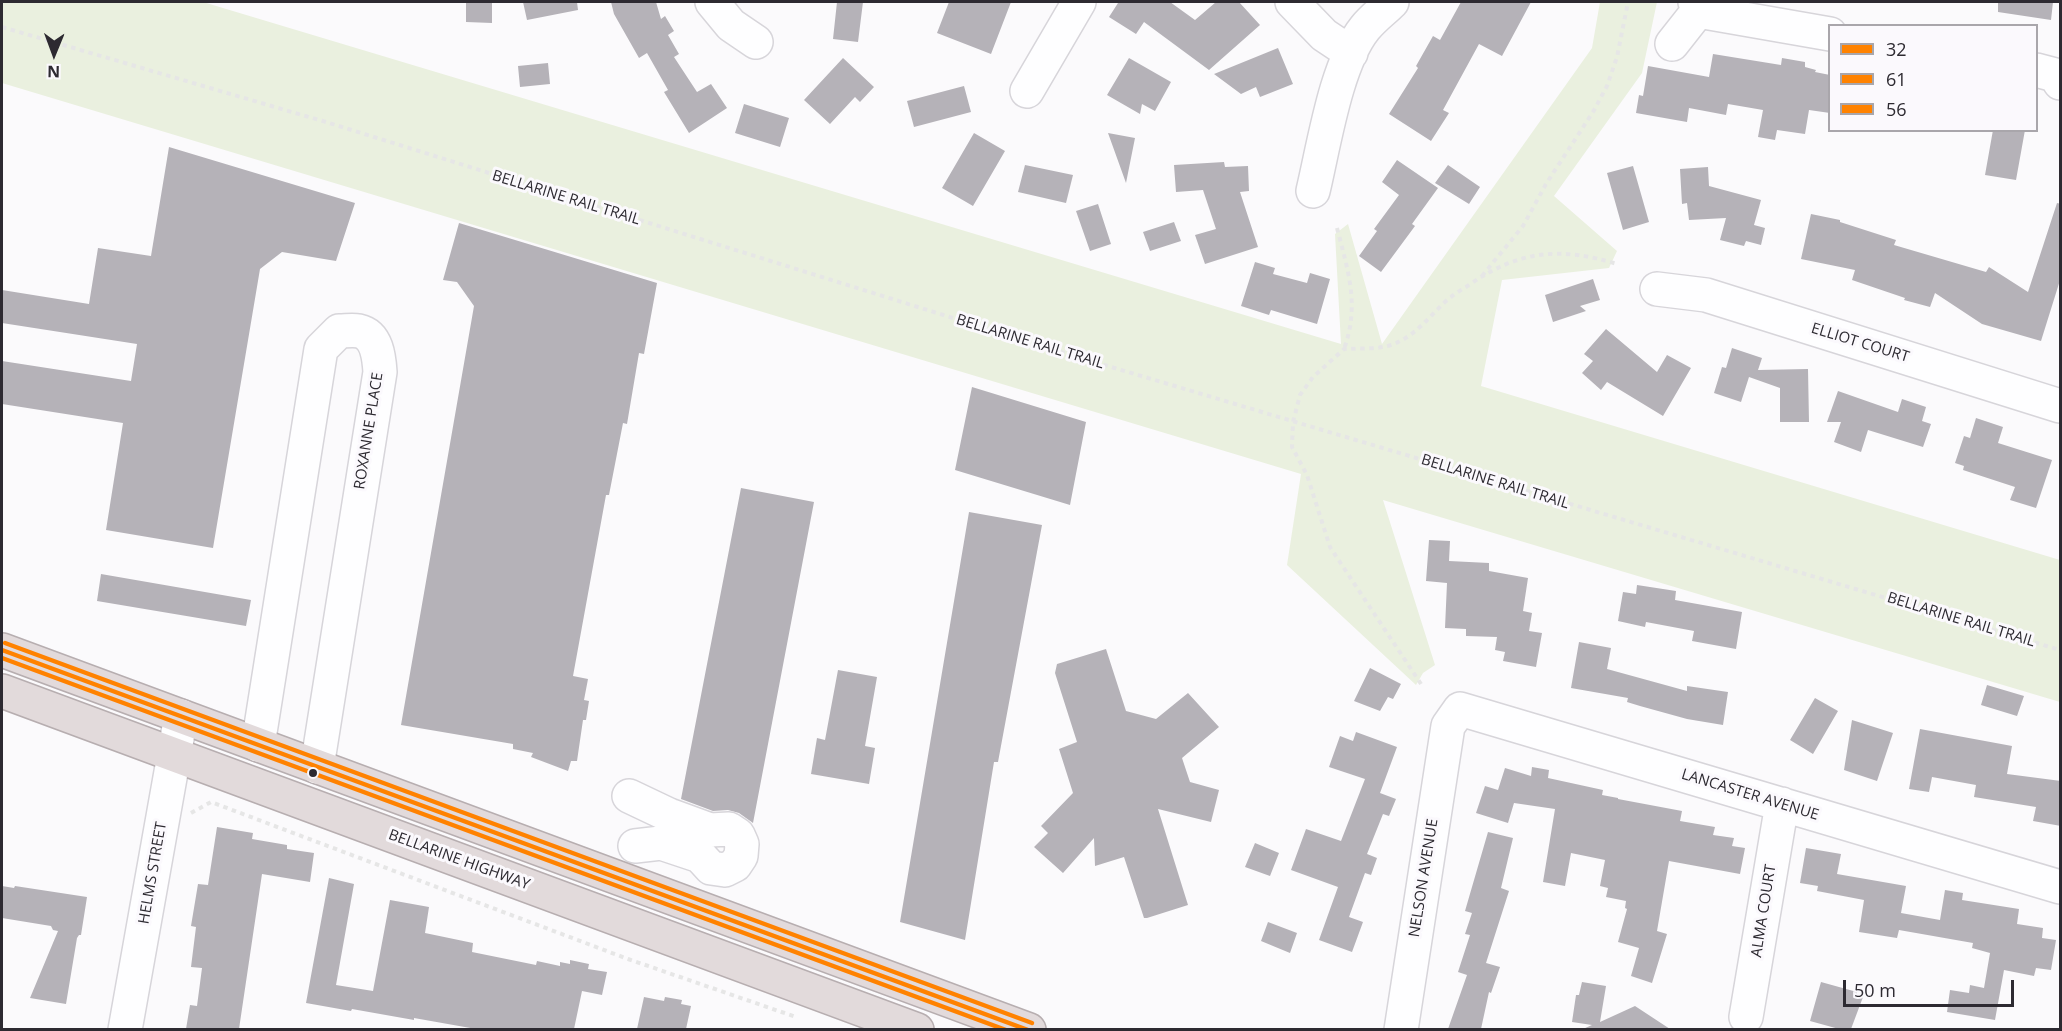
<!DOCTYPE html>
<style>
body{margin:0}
#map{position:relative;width:2062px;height:1031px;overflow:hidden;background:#fbfafc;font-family:"Open Sans",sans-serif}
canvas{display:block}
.frame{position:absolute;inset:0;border:3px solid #2d2a31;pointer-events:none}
.legend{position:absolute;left:1828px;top:24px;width:210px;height:108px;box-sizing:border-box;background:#fbf9fd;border:2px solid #a9a6ab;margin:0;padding:8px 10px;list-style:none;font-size:18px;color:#2d2a31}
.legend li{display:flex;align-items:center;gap:12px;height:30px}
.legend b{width:30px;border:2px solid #a9a6ab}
.north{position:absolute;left:24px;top:24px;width:60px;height:60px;-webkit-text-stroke:4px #fbf9fd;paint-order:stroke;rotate:181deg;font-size:16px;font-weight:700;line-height:24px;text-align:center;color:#2d2a31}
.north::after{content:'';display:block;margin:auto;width:21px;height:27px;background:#2d2a31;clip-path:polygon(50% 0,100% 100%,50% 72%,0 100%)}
.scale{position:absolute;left:1843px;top:980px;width:171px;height:27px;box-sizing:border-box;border:3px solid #2d2a31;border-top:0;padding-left:8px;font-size:18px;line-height:21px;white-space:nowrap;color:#2d2a31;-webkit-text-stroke:4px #fbf9fd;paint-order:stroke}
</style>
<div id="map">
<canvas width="2062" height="1031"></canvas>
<div class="frame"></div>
<ul class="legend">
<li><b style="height:8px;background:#ff8200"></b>32</li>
<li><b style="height:8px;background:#ff8200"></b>61</li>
<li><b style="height:8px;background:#ff8200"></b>56</li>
</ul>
<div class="north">N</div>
<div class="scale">50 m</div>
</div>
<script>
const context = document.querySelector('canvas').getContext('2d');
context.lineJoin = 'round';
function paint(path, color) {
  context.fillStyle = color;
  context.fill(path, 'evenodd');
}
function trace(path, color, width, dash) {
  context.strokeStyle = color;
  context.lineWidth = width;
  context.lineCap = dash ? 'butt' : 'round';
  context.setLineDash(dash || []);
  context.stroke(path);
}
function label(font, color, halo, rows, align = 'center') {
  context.font = font + ' "Open Sans",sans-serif';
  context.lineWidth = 6;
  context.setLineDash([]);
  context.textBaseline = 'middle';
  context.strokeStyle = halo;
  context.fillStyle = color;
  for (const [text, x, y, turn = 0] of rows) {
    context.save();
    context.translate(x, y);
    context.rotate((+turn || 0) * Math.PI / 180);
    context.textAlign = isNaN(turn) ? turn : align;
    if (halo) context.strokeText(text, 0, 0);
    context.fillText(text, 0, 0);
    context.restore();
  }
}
paint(new Path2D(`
 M2,2H203L1341,344L1335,234L1348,224L1382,344L1592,48L1600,2H1657L1642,73L1554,196L1617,251L1609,268L1502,280L1481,386L2060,560V702L1383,500L1435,665L1423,673L1416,685L1287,565L1301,474L2,83Z`), '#eaf0df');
paint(new Path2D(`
 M466,2H492V23L466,22Z
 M523,2H577L578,10L527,20Z
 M611,2H656L661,19L665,16L674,31L668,35L679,54L674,57L697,92L711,84L727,108L689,133L664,92L668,90L647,53L639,58L614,14Z
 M837,2H863L858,42L833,39Z
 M949,2H1011L991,54L937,33Z
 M1116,2H1170L1195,20L1216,2H1239L1260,25L1209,70L1144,22L1136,34L1109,17L1118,3Z
 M1461,2H1531L1502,56L1479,44L1443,110L1449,113L1431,141L1389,114L1418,68L1416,66L1433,36L1440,40Z
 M1998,2H2053L2051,20L1998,12Z
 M1278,48L1293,84L1260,97L1256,87L1241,94L1214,74Z
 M1713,54L1781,65L1782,58L1805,62V67L1816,70L1815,72L1830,75V113L1809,110L1805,134L1777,130L1775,140L1758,137L1763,110L1728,104L1726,115L1689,108L1687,122L1636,113L1639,95L1643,96L1648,66L1709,77Z
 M843,58L874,87L860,102L855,97L830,124L804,100Z
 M1129,58L1171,82L1155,111L1142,104L1140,114L1107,95Z
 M548,63L550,84L520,87L518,66Z
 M964,86L971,112L914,127L907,101Z
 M744,104L789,118L780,147L735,133Z
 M1993,130H2025L2016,180L1985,175Z
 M974,133L1005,151L973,206L942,188Z
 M1108,133L1135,138L1126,183Z
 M169,147L355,203L336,261L282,252L260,269L213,548L106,530L123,423L2,404V361L131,381L137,344L2,323V290L89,304L98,248L151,256Z
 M1397,160L1438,188L1412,224L1415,226L1381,272L1359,256L1377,231L1374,229L1399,195L1382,182Z
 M1224,162L1225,167L1248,166L1249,191L1240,192L1258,247L1205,264L1195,235L1216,229L1203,190L1176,192L1174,165Z
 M1025,165L1073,175L1066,203L1018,192Z
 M1448,165L1480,187L1469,204L1435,183Z
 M1633,166L1649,222L1623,230L1607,173Z
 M1708,167L1709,186L1761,200L1754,225L1765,228L1761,245L1746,241L1744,246L1720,240L1726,218L1689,220L1687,203L1682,204L1680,169Z
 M2057,203L2061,204V277L2041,341L1982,324L1935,293L1930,307L1904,300L1905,298L1852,280L1855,270L1801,259L1811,214L1840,220V222L1896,240L1894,245L1986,272L1989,267L2028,292Z
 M1098,204L1111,244L1090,251L1076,211Z
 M1174,222L1181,241L1150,251L1143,232Z
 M459,223L657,283L644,354L639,353L627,424L623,423L609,495H606L573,676L588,679L584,700L589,701L586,720H583L577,761H571L568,771L531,757L533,753L513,749V744L401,725L474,306L457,282L443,280Z
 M1255,262L1275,268L1273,274L1307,283L1310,273L1330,279L1317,324L1271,310L1269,315L1241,306Z
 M1593,279L1600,300L1580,306L1586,311L1553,322L1545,295Z
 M1606,329L1657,372L1667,355L1691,368L1663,416L1607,382L1601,390L1582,373L1593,361L1584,354Z
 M1732,348L1762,358L1758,370L1808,369L1809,422H1780V388L1749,377L1741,402L1714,393L1722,367L1726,368Z
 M972,387L1086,422L1070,505L955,470Z
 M1838,391L1898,412L1902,399L1926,407L1922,421L1931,424L1923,447L1868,430L1861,452L1834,442L1841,422H1827Z
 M1976,418L2003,427L1998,443L2052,460L2036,508L2010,500L2015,487L1963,470L1964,466L1955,463L1964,436L1970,438Z
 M741,488L814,502L753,823L739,813L728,810L713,811L681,799Z
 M969,512L1042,525L998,762H994L965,940L900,922Z
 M1429,540L1450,541L1449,561L1489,563V571L1528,578L1523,611L1532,613L1529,631L1542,633L1536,667L1503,661L1505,652L1495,650L1497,637L1466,636V629L1445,628L1447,583L1426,581Z
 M101,574L251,600L246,626L97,601Z
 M1637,585L1676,591L1675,600L1742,612L1736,649L1692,641L1694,631L1646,622L1645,627L1618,621L1623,592L1636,594Z
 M1579,642L1611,648L1607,669L1687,691V686L1728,692L1723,725L1687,719L1640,706L1627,702L1628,698L1571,688Z
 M1106,649L1126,711L1156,719L1188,693L1219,727L1182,758L1190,782L1219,790L1211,822L1158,809L1188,905L1147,918H1144L1124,857L1095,866L1094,838L1063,873L1034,847L1048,833L1041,826L1073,793L1059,749L1077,742L1055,673L1057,664Z
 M1370,668L1401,684L1393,699L1388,697L1380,711L1354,701Z
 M838,670L877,677L865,746L875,748L869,784L811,774L817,738L825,740Z
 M1987,685L2024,696L2017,716L1981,705Z
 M1815,698L1838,711L1813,754L1790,740Z
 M1852,720L1893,733L1877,781L1844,770Z
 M1920,729L2012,746L2007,774L2061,781V826L2033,821L2036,807L1974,797L1976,785L1932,777L1929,792L1909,789Z
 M1356,732L1397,747L1380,793L1396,799L1389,816L1383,814L1367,854L1377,858L1371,875L1365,873L1349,917L1363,922L1352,952L1319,940L1338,887L1291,870L1306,829L1341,841L1365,779L1329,767L1340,736L1353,741Z
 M1532,767L1549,770L1548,778L1603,790L1602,795L1618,798V799L1682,811L1680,821L1715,827L1713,835L1734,838L1732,846L1745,848L1740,874L1669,861L1657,931L1667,934L1652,983L1631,976L1639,948L1618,942L1627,909L1625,908L1626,901L1606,897L1608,888L1600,886L1605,860L1571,853L1565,886L1543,882L1555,809L1514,803L1508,823L1476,813L1485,786L1498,790L1505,768L1531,776Z
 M217,827L253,833L252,839L287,845V849L314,853L310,882L262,874L239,1029H186L190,1005L197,1006L202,968L191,967L196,927L191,926L198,884L208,885Z
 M1488,832L1513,838L1501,888L1509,891L1486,963L1500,967L1491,993L1489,992L1481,1029H1448L1467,975L1458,972L1470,935L1465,934L1472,913L1465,911Z
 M1255,843L1279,853L1270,876L1245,867Z
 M1806,848L1841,854L1837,874L1906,886L1901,913L1940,920L1945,890L1963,893L1962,900L2019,909L2017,924L2043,928L2042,938L2056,940L2051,970L2036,968L2034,976L2004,970L1995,1020L1947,1012L1950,990L1969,993L1970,985L1984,988L1990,953L1972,948L1973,943L1899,930L1897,938L1859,932L1864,900L1817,891L1818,886L1800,883Z
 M329,878L354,884L336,985L373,991L390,900L429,907L425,933L473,943L472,952L536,965L537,961L560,966V962L570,964V960L589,964L588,969L607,972L602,995L582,991L574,1029H476L414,1018V1020L352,1009L351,1011L306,1003Z
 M2,886L14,888L15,886L87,897L81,935H79L77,938L66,1004L30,998L58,931L53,930L51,926L2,918Z
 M1268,922L1297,933L1290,953L1261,941Z
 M1582,982L1606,986L1600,1022L1635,1006L1670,1029H1583L1592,1025L1572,1022L1576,995H1579Z
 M1821,982L1857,992L1856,995L1863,997L1851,1029H1839L1810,1021Z
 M644,997L664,1001L665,997L682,1000L681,1004L691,1006L686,1029H637Z`), '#b5b2b8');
const minor = new Path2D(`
 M712,2L731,25L756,42
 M1292,2L1324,35L1351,53
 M1698,11L1830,34
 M1672,44L1698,11L1695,2
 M2036,70L2055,75L2060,83
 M1027,91L1079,2
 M1313,191C1324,145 1336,64 1365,28C1373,18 1384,10 1392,2
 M1657,289L1706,295L2060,406
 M258,745L321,349L339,331C345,331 353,330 359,331C377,335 379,357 380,372L317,767
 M629,796L669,815L710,830L729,829L738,835L742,844L741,856L735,865L725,870L711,868L700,856L661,843L635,846
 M1746,1017L1782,804
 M125,1030L181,716
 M1401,1030L1448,726L1460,709L2060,887`);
const highway = new Path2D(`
 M2,650L1029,1030
 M2,691L917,1030`);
trace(minor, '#d7d5da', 36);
trace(highway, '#b7aeb0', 36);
trace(new Path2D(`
 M2,27L326,122L1081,358L2060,650
 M1337,228C1348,271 1360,305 1344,349
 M1482,276L1523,226L1546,184L1593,112L1607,86L1617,57L1628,2
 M1421,684L1330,547L1307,475L1292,447L1293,422L1300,395L1313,377L1344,349C1360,348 1378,350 1394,344C1416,335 1429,317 1446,301C1453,295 1461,290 1469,285C1518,251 1559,246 1617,264
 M191,813L211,802L628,959L796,1017`), '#e6e6e6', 4, [4.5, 4.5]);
trace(minor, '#fefeff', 33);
trace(highway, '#e2dadb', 33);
trace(new Path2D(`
 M2,650L1028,1030`), '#ff8200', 4.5);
trace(new Path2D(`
 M2,658L1006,1030`), '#ff8200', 4.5);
trace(new Path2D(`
 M5,643L1032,1023`), '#ff8200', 4.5);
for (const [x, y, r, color] of [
 [313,773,5,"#2d2a31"]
]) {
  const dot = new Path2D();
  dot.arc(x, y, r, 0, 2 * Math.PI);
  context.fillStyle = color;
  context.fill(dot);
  trace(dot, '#fbf9fd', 2);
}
label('15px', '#2d2a31', '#fbf9fd', [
 ["BELLARINE RAIL TRAIL",566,198,17],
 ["BELLARINE RAIL TRAIL",1030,342,17],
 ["ELLIOT COURT",1860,343,17],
 ["ROXANNE PLACE",369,431,-81],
 ["BELLARINE RAIL TRAIL",1495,482,17],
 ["BELLARINE RAIL TRAIL",1961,620,17],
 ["LANCASTER AVENUE",1750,795,17],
 ["BELLARINE HIGHWAY",459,860,20],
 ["HELMS STREET",153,873,-80],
 ["NELSON AVENUE",1424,878,-81],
 ["ALMA COURT",1764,911,-81]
]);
</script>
